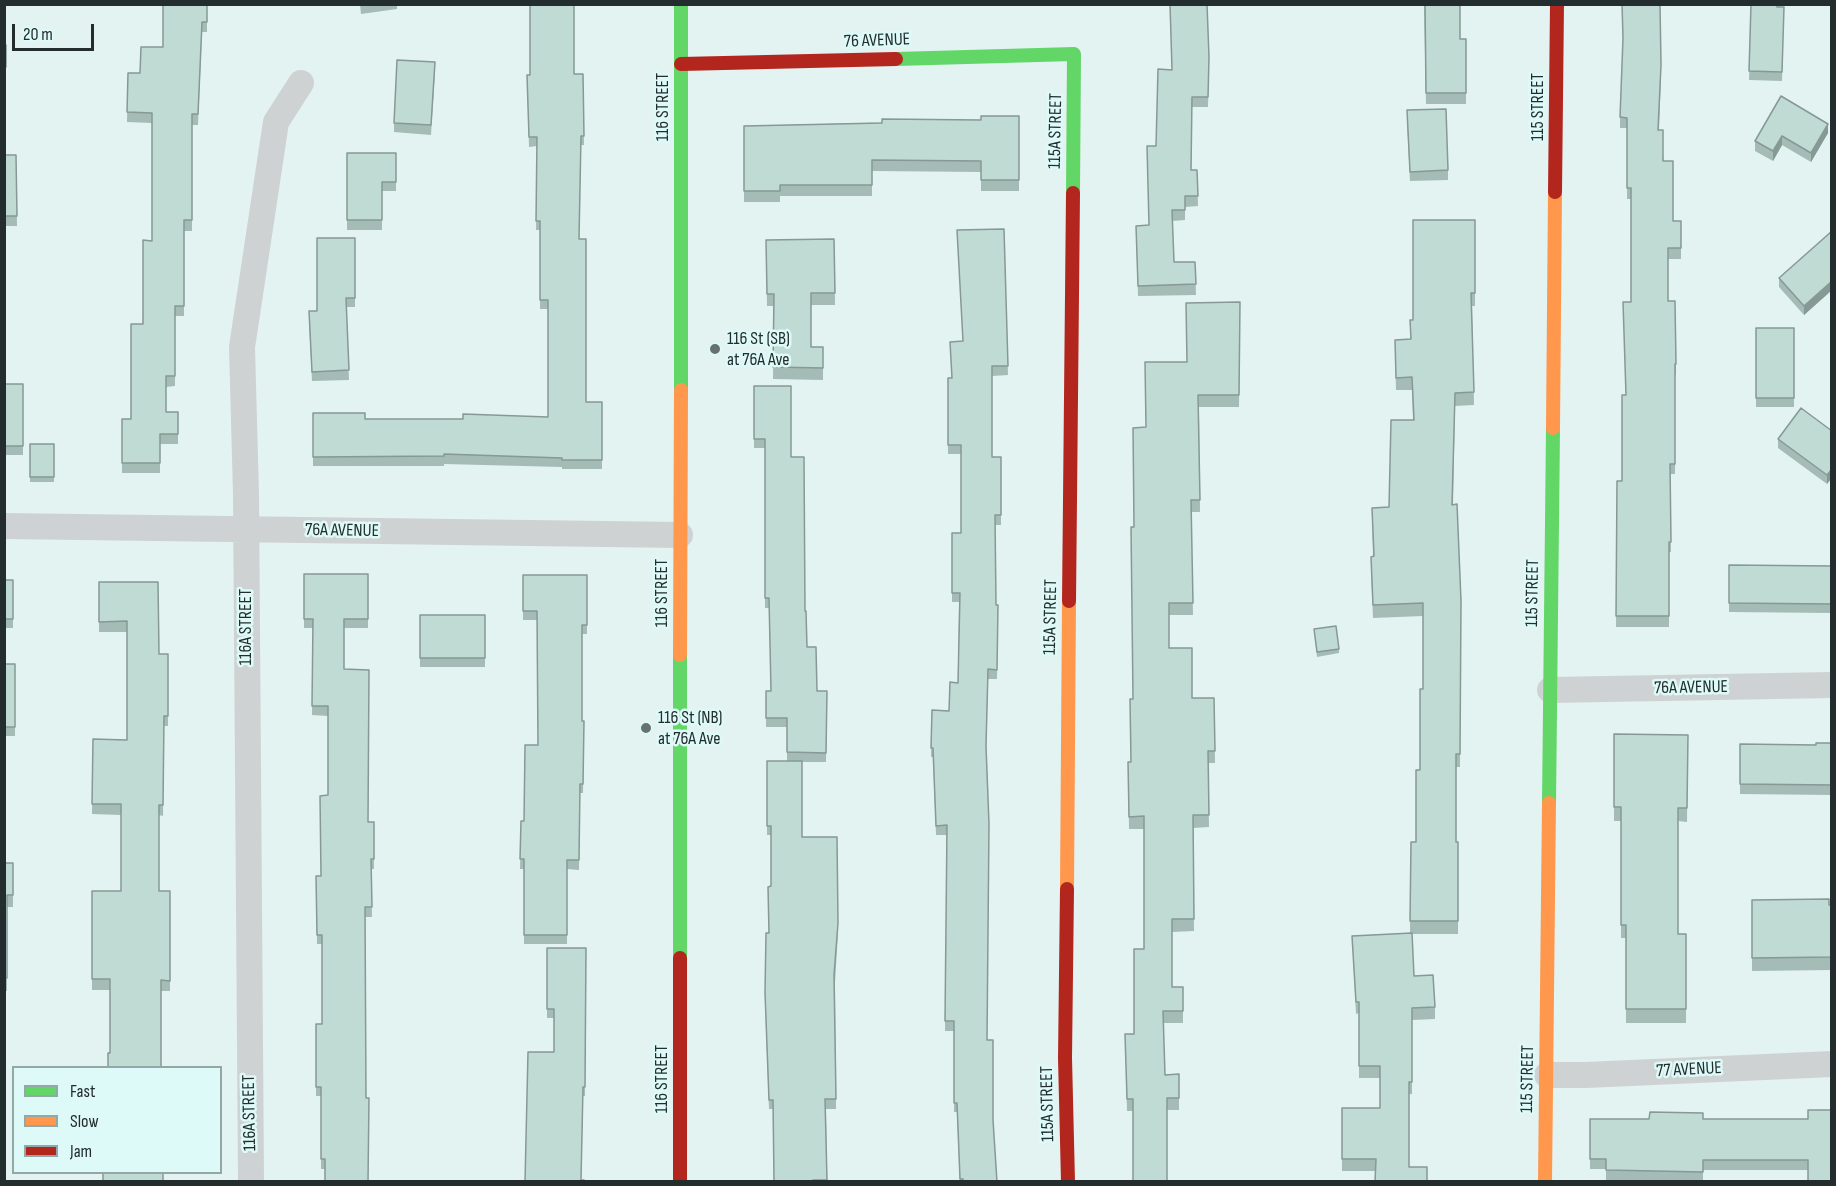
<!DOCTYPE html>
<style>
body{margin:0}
#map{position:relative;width:1836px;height:1186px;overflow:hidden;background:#e3f3f2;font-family:"Sofia Sans Condensed",sans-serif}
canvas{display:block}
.frame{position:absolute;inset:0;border:6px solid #232d2d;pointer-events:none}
.legend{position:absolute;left:12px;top:1066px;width:210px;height:108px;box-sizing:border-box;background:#ddf9f8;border:2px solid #93a7a7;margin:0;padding:8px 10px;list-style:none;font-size:18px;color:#232d2d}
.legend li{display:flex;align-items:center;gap:12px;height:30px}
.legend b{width:30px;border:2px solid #93a7a7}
.scale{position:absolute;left:12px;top:24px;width:82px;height:27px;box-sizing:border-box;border:3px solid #232d2d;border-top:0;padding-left:8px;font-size:18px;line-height:21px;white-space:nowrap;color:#232d2d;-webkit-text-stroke:4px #ddf9f8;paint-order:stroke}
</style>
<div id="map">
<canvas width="1836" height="1186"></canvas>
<div class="frame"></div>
<ul class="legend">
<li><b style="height:8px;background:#63d668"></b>Fast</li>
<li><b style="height:8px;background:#ff974d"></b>Slow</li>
<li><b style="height:8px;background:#b3261e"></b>Jam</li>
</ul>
<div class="scale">20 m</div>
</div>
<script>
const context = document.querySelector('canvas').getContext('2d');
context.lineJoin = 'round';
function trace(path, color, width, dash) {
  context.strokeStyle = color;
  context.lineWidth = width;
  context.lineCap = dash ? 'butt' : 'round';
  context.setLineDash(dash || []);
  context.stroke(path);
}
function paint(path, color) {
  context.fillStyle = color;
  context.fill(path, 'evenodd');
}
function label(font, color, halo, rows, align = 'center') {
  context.font = font + ' "Sofia Sans Condensed",sans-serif';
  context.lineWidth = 5;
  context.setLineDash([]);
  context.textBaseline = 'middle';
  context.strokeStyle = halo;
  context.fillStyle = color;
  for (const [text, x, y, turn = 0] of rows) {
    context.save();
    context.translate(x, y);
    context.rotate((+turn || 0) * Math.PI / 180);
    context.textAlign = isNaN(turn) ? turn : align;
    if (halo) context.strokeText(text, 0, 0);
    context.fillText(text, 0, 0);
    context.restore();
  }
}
trace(new Path2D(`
 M4,526L680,535
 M1550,690L1832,685
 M1547,1075H1586L1832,1064
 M251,1182L246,494L242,347L276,122L301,83`), '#ced2d2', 26);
trace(new Path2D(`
 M896,59L1074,54L1073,193
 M681,390V4
 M1549,803L1553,428
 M680,958V655`), '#63d668', 14);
trace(new Path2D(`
 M1553,428L1555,192
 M680,655L681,390
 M1067,889L1069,601
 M1545,1182L1549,803`), '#ff974d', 14);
trace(new Path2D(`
 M681,64L896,59
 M1555,192L1557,4
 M1069,601L1073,193
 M1067,889L1065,1058L1068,1182
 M680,1182V958`), '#b3261e', 14);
paint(new Path2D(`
 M207,4V32H202L198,125H192V231H184V316H175V386L166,387V412H178V444H160V473H122V419H131L152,241V123L127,122L128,73H140L163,47Z
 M360,4H397V9L361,14Z
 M1424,4L1460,39H1466V104H1426Z
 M1751,4H1779L1778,7H1784L1782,81L1749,80Z
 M4,45L6,67V77H4Z
 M1209,68L1208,107H1192L1191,170H1197L1198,206L1185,207V220L1172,221L1174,262H1195L1196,295L1138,296L1136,226L1149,225L1156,146L1172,70Z
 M435,71L431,135L394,132V123Z
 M583,74L584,145H581L579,239L586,402H602V469H562V467L444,464V466H313V413L365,419H463L548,417V309H540V230H536L537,146L529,147L527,75Z
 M1661,76L1659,130L1673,221H1681V259H1668V301L1676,364V375H1675V474H1670L1671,552H1669V627H1616L1617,481H1622L1631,302V199H1627V128H1620V117Z
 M1781,96L1828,133L1811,162L1782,145L1773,161L1755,151V141Z
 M1019,116V191H981V172L872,171V196H780V202H744V126L981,120Z
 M1407,120L1448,170V180L1410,181Z
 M347,153H396V191H382V230H347Z
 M4,155H16L17,226H4Z
 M1475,220V306H1472L1474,405L1455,406L1453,505L1461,601L1460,767H1456V842H1458V934H1412L1414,976L1435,1007V1019L1412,1020V1094H1409L1376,1171H1342V1108H1380V1078H1359V1013L1356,1014L1352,936L1410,933L1411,842H1416L1420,770L1423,689V616L1373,618L1371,569V557L1373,556L1372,508L1389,507L1413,420L1412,390H1396L1395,352L1410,339L1413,320Z
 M1004,229L1008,375L992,376V457H1001V525H995L996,605H998L997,679H988L986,750L987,1040L993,1120L997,1182H960L957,1112H954V1031H945L947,835H936L933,757H931L932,710L949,711L958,683L959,602H952V533H961V454H948V378H951L963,341L957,230Z
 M1832,231V290L1804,315L1779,287V278Z
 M355,238V307H346L349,380L312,381L309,321L317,311Z
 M834,239L835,305H811V347H823V380L773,379L774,306H767L766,240Z
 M1240,302L1239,407H1199L1200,512H1191L1193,615H1169V648L1192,698H1214L1215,763H1208L1209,827L1193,828L1194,931L1172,932V987H1183V1023H1163L1165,1075L1179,1074V1110H1167V1182H1133V1111H1127L1125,1034H1134L1144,949V829H1129L1128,762H1131L1133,699L1134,527L1146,427L1187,362Z
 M1756,328H1794V407H1756Z
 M4,384H23V455H4Z
 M754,386L791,457L807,647L817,691H827L826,762H802V837L838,932L835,983L836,1109H826L827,1182H774L773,1109H769L765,1001L771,886V835H767V761H787V727H766V691H771L769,608H765V448H754Z
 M1832,431L1827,484L1778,448V439Z
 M30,444H54V482H30Z
 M1729,565L1832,566V613L1729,612Z
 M304,574H368V628H344V669L368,822H374V869H371L372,917H365L325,1169H321V1096H316V1024H322V944H317L316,876H321L328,795V716L312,715L313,628H304Z
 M523,575H587V634H582V721H584L583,793H580L579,870L567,869V944H524V869H520L521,821H524L538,745L537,620H523Z
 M4,580H13V628H4Z
 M99,582L159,654H168V726H164L163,816L159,815V891H170V991H161L110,1053V990H92V891H121V815L92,814L93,739L127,740V632H99Z
 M420,615H485V667H420Z
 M1314,629L1339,649V653L1317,657Z
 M4,664H15V736H4Z
 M1614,734L1688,735L1687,822L1678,821V934H1686V1023H1626V938H1621V821H1614Z
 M1832,743V795L1740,794V744L1816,745Z
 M4,863H13V907H7V991H4Z
 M1752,900L1832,905V970L1752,971Z
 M547,948H586L585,1096H583L581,1180L525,1182L554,1052V1018H547Z
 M1590,1119H1808V1170H1703V1182L1606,1180V1169H1590Z`), '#a4bcb5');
paint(new Path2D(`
 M1828,124V133L1811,162V153Z
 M1782,136V145L1773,161V151Z
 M1832,281V290L1804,315V306Z
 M1832,469V478L1827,484V475Z`), '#869994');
const building = new Path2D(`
 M163,4H207V22H202L198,114H192V220H184V306H175V376H166V412H178V434H160V463H122V419H131V324H143V240L152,241V113L127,112L128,73H140L141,47H163Z
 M530,4H574V74H583L584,136H581L579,239H586V402H602V460H562V458L444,454V456L313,457V413H365V419H463V414L548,417V300H540V221H536L537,137H529L527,75H530Z
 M1170,4H1207L1209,57L1208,97H1192L1191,170H1197L1198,196H1185V210H1172L1174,262H1195L1196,284L1138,286L1136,226L1149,225L1147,146H1156L1158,69L1172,70Z
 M1425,4H1460V39H1466V93H1426Z
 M1622,4H1660L1661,65L1658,130H1663V161H1673V221H1681V248H1668V301H1675L1676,364H1675V464H1670L1671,542H1669V616H1616L1617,481H1622V395H1626L1623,302H1631V188H1627V118L1620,117L1623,38Z
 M1751,4H1777V7H1784L1782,72L1749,71Z
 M4,45H6V67H4Z
 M397,60L435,62L431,125L394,123Z
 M1781,96L1828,124L1811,153L1782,136L1773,151L1755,141Z
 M1446,109L1448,170L1410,172L1407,110Z
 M981,116H1019V180H981V161L872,160V185H780V191H744V126L882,123V119L981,120Z
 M347,153H396V182H382V220H347Z
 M4,155H16L17,216H4Z
 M1413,220H1475V293H1471L1474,392L1455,393L1452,505L1457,504L1461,601L1460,754H1456V842H1458V921H1410L1411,842H1416V770H1420V689H1423V603L1373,605L1371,557L1374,556L1372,508L1389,507L1391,420H1414L1412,377L1396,378L1395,340L1411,339L1410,320H1413Z
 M1004,229L1008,366H992V457H1001V515H995L996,605H998L997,670L988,669L986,746L989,824L987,1040H993V1120L997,1182H963V1179H960L957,1103H954V1021H945L947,825L936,826L933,748H931L932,710L949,711L950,682L958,683L960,593H952V533H961V445H948V378H952L950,342L963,341L957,230Z
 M1832,231V281L1804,306L1779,278Z
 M317,238H355V298H346L349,370L312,372L309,311H317Z
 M834,239L835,293H811V347H823V368L773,367L774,294H767L766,240Z
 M1240,302L1239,395H1198L1200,500H1191L1193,603H1169V648H1192V698H1214L1215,751H1208L1209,815H1193L1194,919H1172V987H1183V1011H1163L1165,1075L1179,1074V1098H1167V1182L1133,1181V1099H1127L1125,1034H1134V949H1144V816L1129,817L1128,762H1131L1130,699H1133L1131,527H1134L1133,428L1146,427L1145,362H1187L1186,303Z
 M1756,328H1794V398H1756Z
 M4,384H23V446H4Z
 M754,386H791V457H804L805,611H806L807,647H816L817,691H827L826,753L787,752V718H766V691H771L769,598H765V439H754Z
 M1801,408L1832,431V469L1827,475L1778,439Z
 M30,444H54V477H30Z
 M1729,565L1832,566V604L1729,603Z
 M304,574H368V619H344V669L369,670L368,822H374V859H371L372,907H365L366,1098H369L368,1182H325V1159H321V1087H316V1024H322V935H317L316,876H321L320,796L328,795V706H312L313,619H304Z
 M523,575H587V625H582V721H584L583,784H580L579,860H567V935H524V859H520L521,821H524L525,745H538L537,611H523Z
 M4,580H13V619H4Z
 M99,582H158L159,654H168V716H164L163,805H159V891H170V981L161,980V1068H108V1053H110V979H92V891H121V804H92L93,739L127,740V621L99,622Z
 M420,615H485V658H420Z
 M1336,626L1339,649L1317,652L1314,629Z
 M4,664H15V727H4Z
 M1614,734L1688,735L1687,808H1678V934H1686V1009H1626V925H1621V807H1614Z
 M1816,743H1832V785L1740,784V744L1816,745Z
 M767,761H802V837H837L838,923L834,975L836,1099H825L827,1180H813V1182H774L773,1100H769L765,992L766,933H769L768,887L771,886V826H767Z
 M4,863H13V895H7V978H4Z
 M1829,899V905H1832V957L1752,958V900Z
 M1412,933L1414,976L1433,975L1435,1007L1412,1008V1082H1409V1167H1427V1182H1375L1376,1159H1342V1108H1380V1066H1359V1002H1356L1352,936Z
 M547,948H586L585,1087H583L581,1180H584V1182H525L528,1052H554V1009H547Z
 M1808,1110H1832V1182H1808V1160H1703V1172L1606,1170V1159H1590V1119H1649L1650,1112L1703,1113V1119H1808Z
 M103,1173H163V1182H103Z`);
paint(building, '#bfdbd3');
trace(building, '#869994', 1.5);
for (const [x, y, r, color] of [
 [715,349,6,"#667272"],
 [646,728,6,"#667272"]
]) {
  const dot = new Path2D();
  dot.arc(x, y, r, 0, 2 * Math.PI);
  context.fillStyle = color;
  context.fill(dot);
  trace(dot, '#ddf9f8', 2);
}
label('18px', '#232d2d', '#ddf9f8', [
 ["76 AVENUE",877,41,-2],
 ["116 STREET",663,107,-90],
 ["115 STREET",1538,107,-90],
 ["115A STREET",1056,131,-89],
 ["76A AVENUE",342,531,1],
 ["116 STREET",662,593,-90],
 ["115 STREET",1533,593,-89],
 ["115A STREET",1051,617,-89],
 ["116A STREET",246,627,-90],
 ["76A AVENUE",1691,688,-1],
 ["77 AVENUE",1689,1070,-3],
 ["116 STREET",662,1079,-90],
 ["115 STREET",1528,1079,-89],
 ["115A STREET",1048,1104,-91],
 ["116A STREET",250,1113,-91]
]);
label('18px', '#232d2d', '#ddf9f8', [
 ["116 St (SB)",727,339],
 ["at 76A Ave",727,360],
 ["116 St (NB)",658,718],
 ["at 76A Ave",658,739]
], 'left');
</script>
